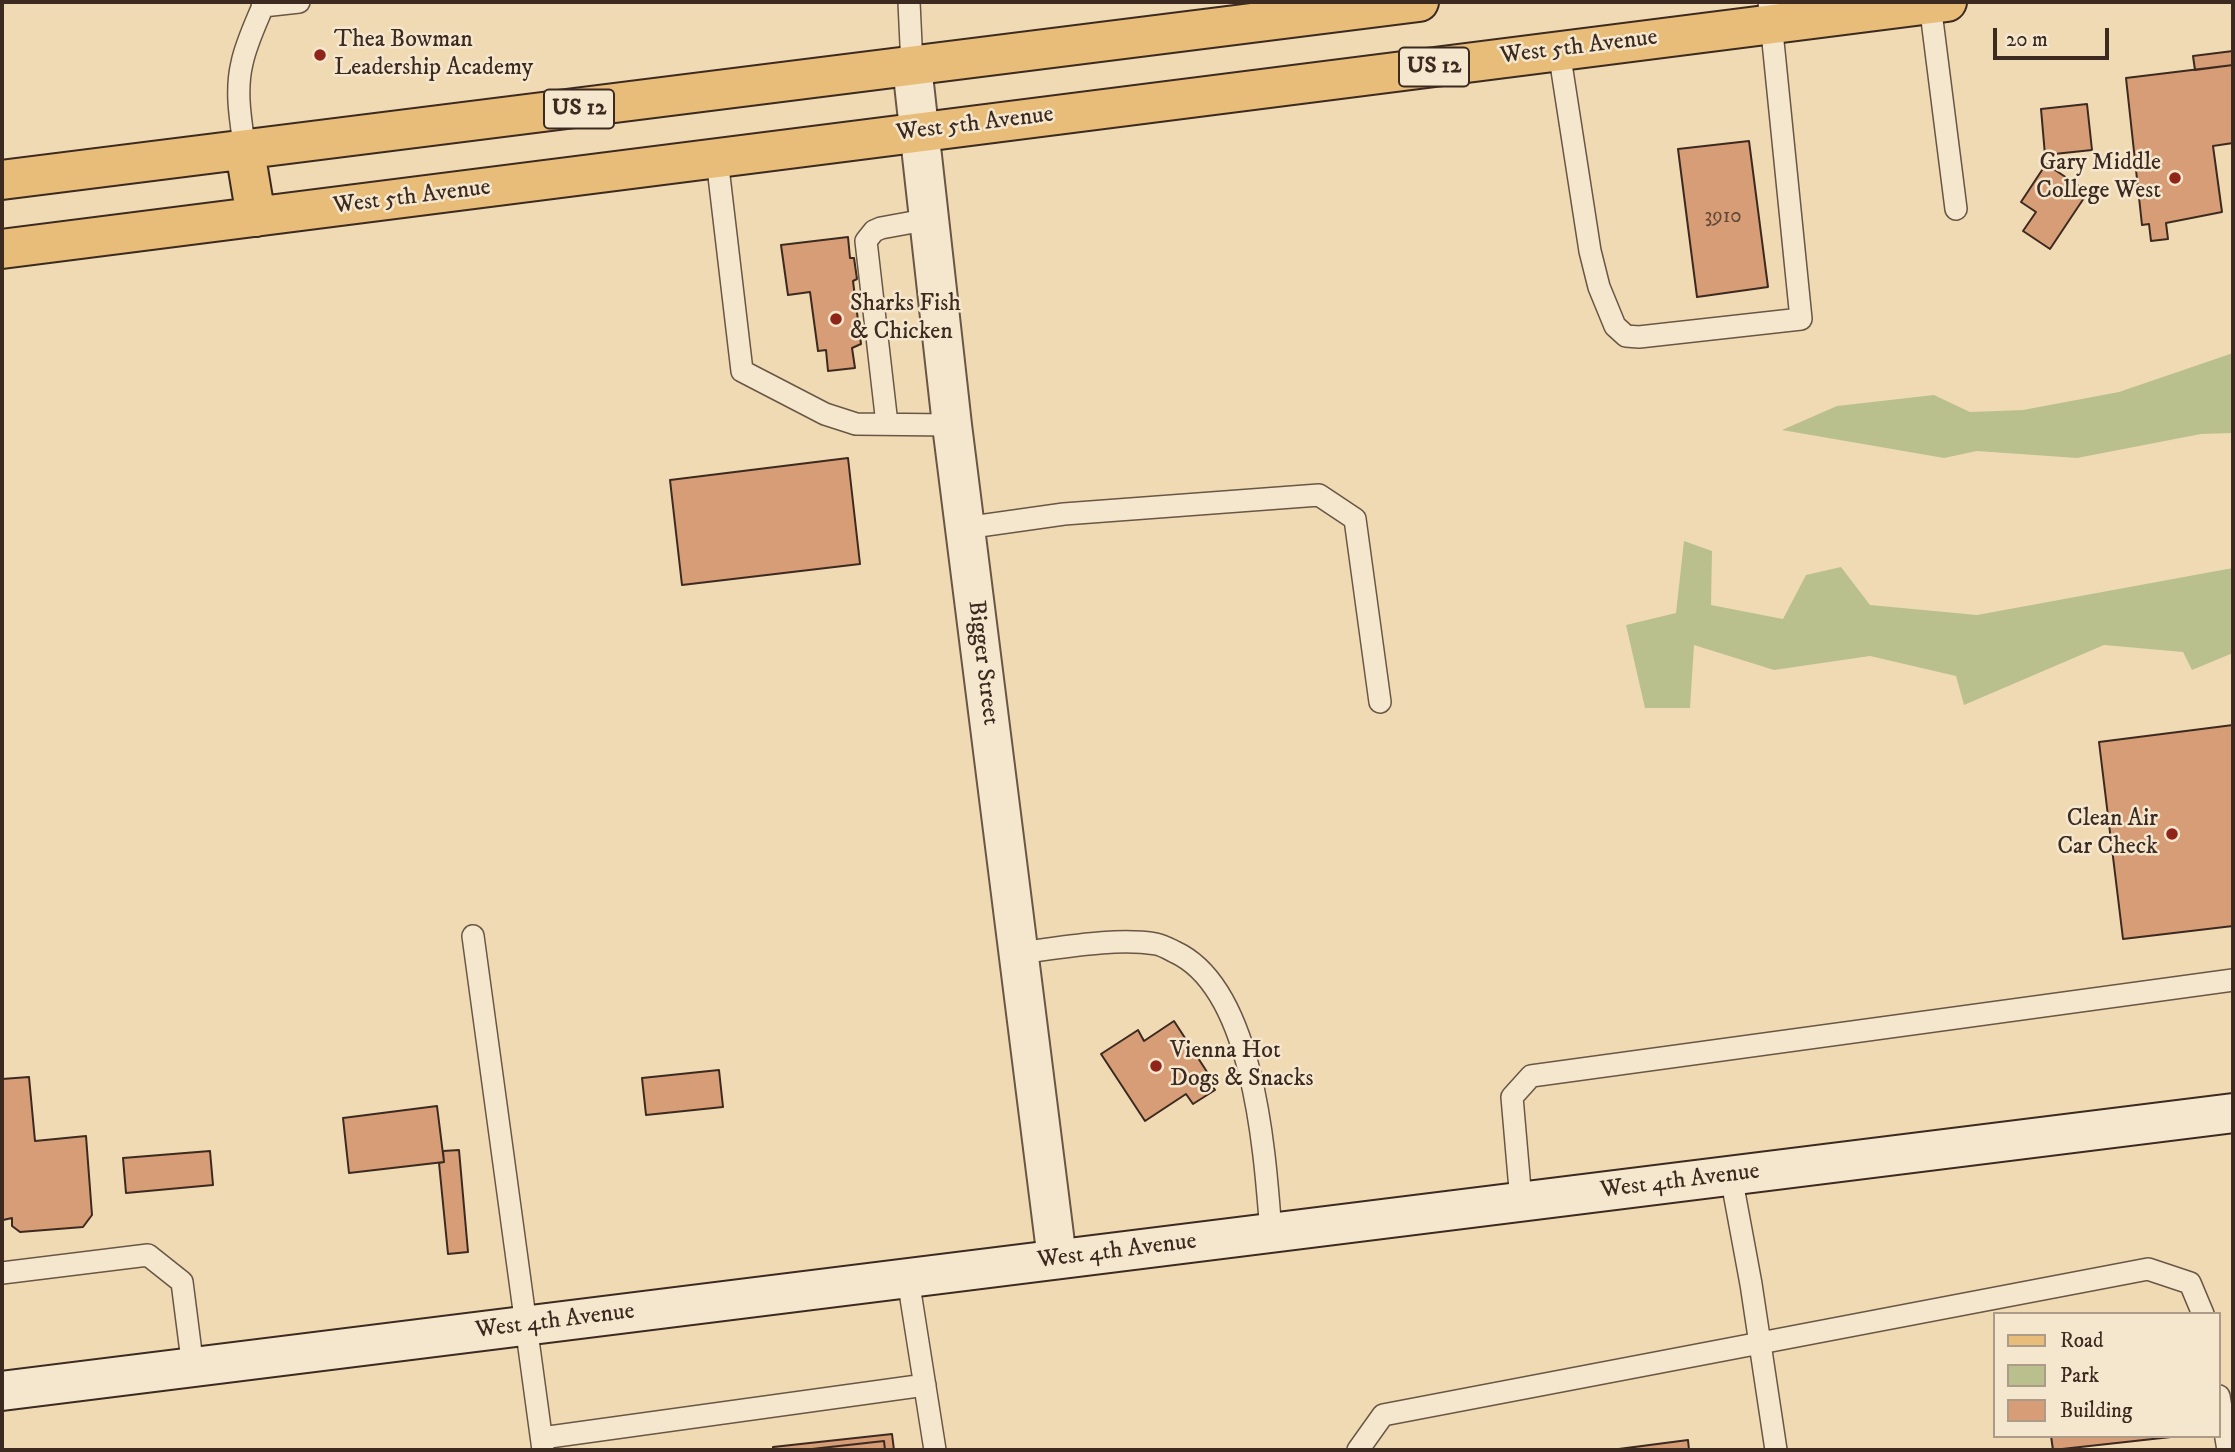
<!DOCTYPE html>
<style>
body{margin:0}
#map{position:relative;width:2235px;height:1452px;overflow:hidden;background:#f0dab4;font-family:"IM FELL DW Pica",serif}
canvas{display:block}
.frame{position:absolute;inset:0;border:4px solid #3c2a20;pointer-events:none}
.legend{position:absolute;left:1993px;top:1312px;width:228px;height:126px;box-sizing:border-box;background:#f5e7ce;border:2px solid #ab9b88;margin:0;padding:9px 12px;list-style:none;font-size:21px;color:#3c2a20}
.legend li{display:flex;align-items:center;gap:14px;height:35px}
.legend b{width:35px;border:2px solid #ab9b88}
.scale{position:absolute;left:1993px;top:28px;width:116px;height:32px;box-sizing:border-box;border:4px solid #3c2a20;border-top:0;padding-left:9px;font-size:21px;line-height:24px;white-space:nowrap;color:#3c2a20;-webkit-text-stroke:5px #f5e7ce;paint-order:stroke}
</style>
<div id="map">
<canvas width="2235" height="1452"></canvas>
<div class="frame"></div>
<ul class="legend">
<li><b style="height:9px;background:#e8bd7a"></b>Road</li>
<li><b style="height:19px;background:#b9c08e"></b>Park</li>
<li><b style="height:19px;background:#d69d76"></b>Building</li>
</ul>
<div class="scale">20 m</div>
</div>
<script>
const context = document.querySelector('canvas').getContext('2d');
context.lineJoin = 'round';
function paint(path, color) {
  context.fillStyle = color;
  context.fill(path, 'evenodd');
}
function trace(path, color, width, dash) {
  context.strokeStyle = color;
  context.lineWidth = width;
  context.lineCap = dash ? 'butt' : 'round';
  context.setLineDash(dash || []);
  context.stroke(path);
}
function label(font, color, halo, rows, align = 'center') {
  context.font = font + ' "IM FELL DW Pica",serif';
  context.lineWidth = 5;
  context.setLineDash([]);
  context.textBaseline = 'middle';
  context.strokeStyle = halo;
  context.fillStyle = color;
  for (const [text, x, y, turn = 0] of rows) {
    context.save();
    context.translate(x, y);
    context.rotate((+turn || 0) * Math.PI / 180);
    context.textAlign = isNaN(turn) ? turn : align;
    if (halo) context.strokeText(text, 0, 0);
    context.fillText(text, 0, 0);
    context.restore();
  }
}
paint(new Path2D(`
 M2233,353V433L2201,434L2077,458L1977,451L1944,458L1782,430L1837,406L1934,395L1970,412L2023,410L2119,392Z
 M1684,541L1712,551L1711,605L1783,619L1806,575L1841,567L1870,605L1977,615L2233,568V653L2192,670L2183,652L2104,645L1964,705L1956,676L1870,656L1774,670L1694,645L1690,708H1645L1626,625L1676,613Z`), '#b9c08e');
const building = new Path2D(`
 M2233,51V65L2195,70L2193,56Z
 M2233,65V143L2213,146L2222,212L2166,223L2168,239L2151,241L2149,224L2142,225L2126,78Z
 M2087,104L2092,150L2045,155L2041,109Z
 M1749,141L1768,287L1697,297L1678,149Z
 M2046,164L2088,192L2050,249L2023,231L2036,212L2021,202Z
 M848,237L850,258H854L857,279L853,281L861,344L852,348L855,368L828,371L826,350L818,351L810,292L788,295L781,245Z
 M848,458L860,564L682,585L670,480Z
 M2233,725V926L2123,939L2099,742Z
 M1174,1021L1211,1078L1208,1079L1215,1090L1193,1104L1186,1094L1145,1121L1101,1054L1138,1030L1144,1041Z
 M719,1070L723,1107L646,1115L642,1078Z
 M29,1077L35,1141L86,1136L92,1215L83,1227L20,1232L12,1226V1218L3,1220L2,1229V1079Z
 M437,1106L444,1162L349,1173L343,1118Z
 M459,1150L468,1252L448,1254L439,1163L444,1162L443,1151Z
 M210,1151L213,1185L126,1193L123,1158Z
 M892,1434L894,1450H885L884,1441L803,1450H773V1447Z
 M2051,1436H2171V1437L2053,1450Z
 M1688,1440L1689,1450H1611Z
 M884,1441L885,1450H803Z`);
paint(building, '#d69d76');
trace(building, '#3c2a20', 2);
const service = new Path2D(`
 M262,2L263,6L299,2
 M909,2L912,66
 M1930,4L1956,209
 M1559,51L1590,251L1599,287L1615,326L1626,336L1639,337L1801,319L1769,2
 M245,151C241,122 235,92 242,63C246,44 255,25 263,6
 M717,159L742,371L825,414L856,424L952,425
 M887,424L866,241L874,231L881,228L930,219
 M965,528L1064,514L1319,495L1355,519L1380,702
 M473,936L543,1450
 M1018,953C1060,948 1115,937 1156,944C1162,945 1169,949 1175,952C1255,989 1265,1156 1271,1233
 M1731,1176L1751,1284L1776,1450
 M1521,1201L1512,1097L1531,1076L2233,980
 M2,1273L148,1255L182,1282L193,1368
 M908,1279L935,1450
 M2219,1396L2228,1450
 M542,1438L925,1385
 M1358,1450L1383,1415L2148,1269L2190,1283L2203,1314`);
const minor = new Path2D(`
 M912,66L952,425L1057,1259`);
const secondary = new Path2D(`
 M2,1391L2233,1113`);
const primary = new Path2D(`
 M245,151L256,217
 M2,180L1419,2
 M2,249L1947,2`);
trace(service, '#695645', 24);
trace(minor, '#695645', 42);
trace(secondary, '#3c2a20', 42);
trace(primary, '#3c2a20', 42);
trace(service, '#f5e7ce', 21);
trace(minor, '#f5e7ce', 38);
trace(secondary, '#f5e7ce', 38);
trace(primary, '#e8bd7a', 38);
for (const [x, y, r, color] of [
 [320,55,7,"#8f2418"],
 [2175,178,7,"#8f2418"],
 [836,319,7,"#8f2418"],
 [2172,834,7,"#8f2418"],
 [1156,1066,7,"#8f2418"]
]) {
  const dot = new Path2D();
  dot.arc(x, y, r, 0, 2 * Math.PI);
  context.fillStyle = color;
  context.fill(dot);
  trace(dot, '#f5e7ce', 2.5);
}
label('21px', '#624736', null, [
 ["3910",1723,218]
]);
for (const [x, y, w] of [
 [1434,67,70],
 [579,109,70]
]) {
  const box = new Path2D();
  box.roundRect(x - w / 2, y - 19.5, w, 39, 5);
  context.fillStyle = '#f5e7ce';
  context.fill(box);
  trace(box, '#3c2a20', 2);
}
label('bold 23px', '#3c2a20', null, [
 ["US 12",1434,67],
 ["US 12",579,109]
]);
label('24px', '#3c2a20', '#f5e7ce', [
 ["Thea Bowman",334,41],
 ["Leadership Academy",334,69],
 ["Gary Middle",2161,164,"right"],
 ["College West",2161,192,"right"],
 ["Sharks Fish",850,305],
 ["& Chicken",850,333],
 ["Clean Air",2158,820,"right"],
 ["Car Check",2158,848,"right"],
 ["Vienna Hot",1170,1052],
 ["Dogs & Snacks",1170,1080]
], 'left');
label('24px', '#3c2a20', '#f5e7ce', [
 ["West 5th Avenue",1579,48,-7],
 ["West 5th Avenue",975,125,-7],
 ["West 5th Avenue",412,198,-7],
 ["Bigger Street",982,663,83],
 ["West 4th Avenue",1680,1182,-7],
 ["West 4th Avenue",1117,1252,-7],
 ["West 4th Avenue",555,1322,-7]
]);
</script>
